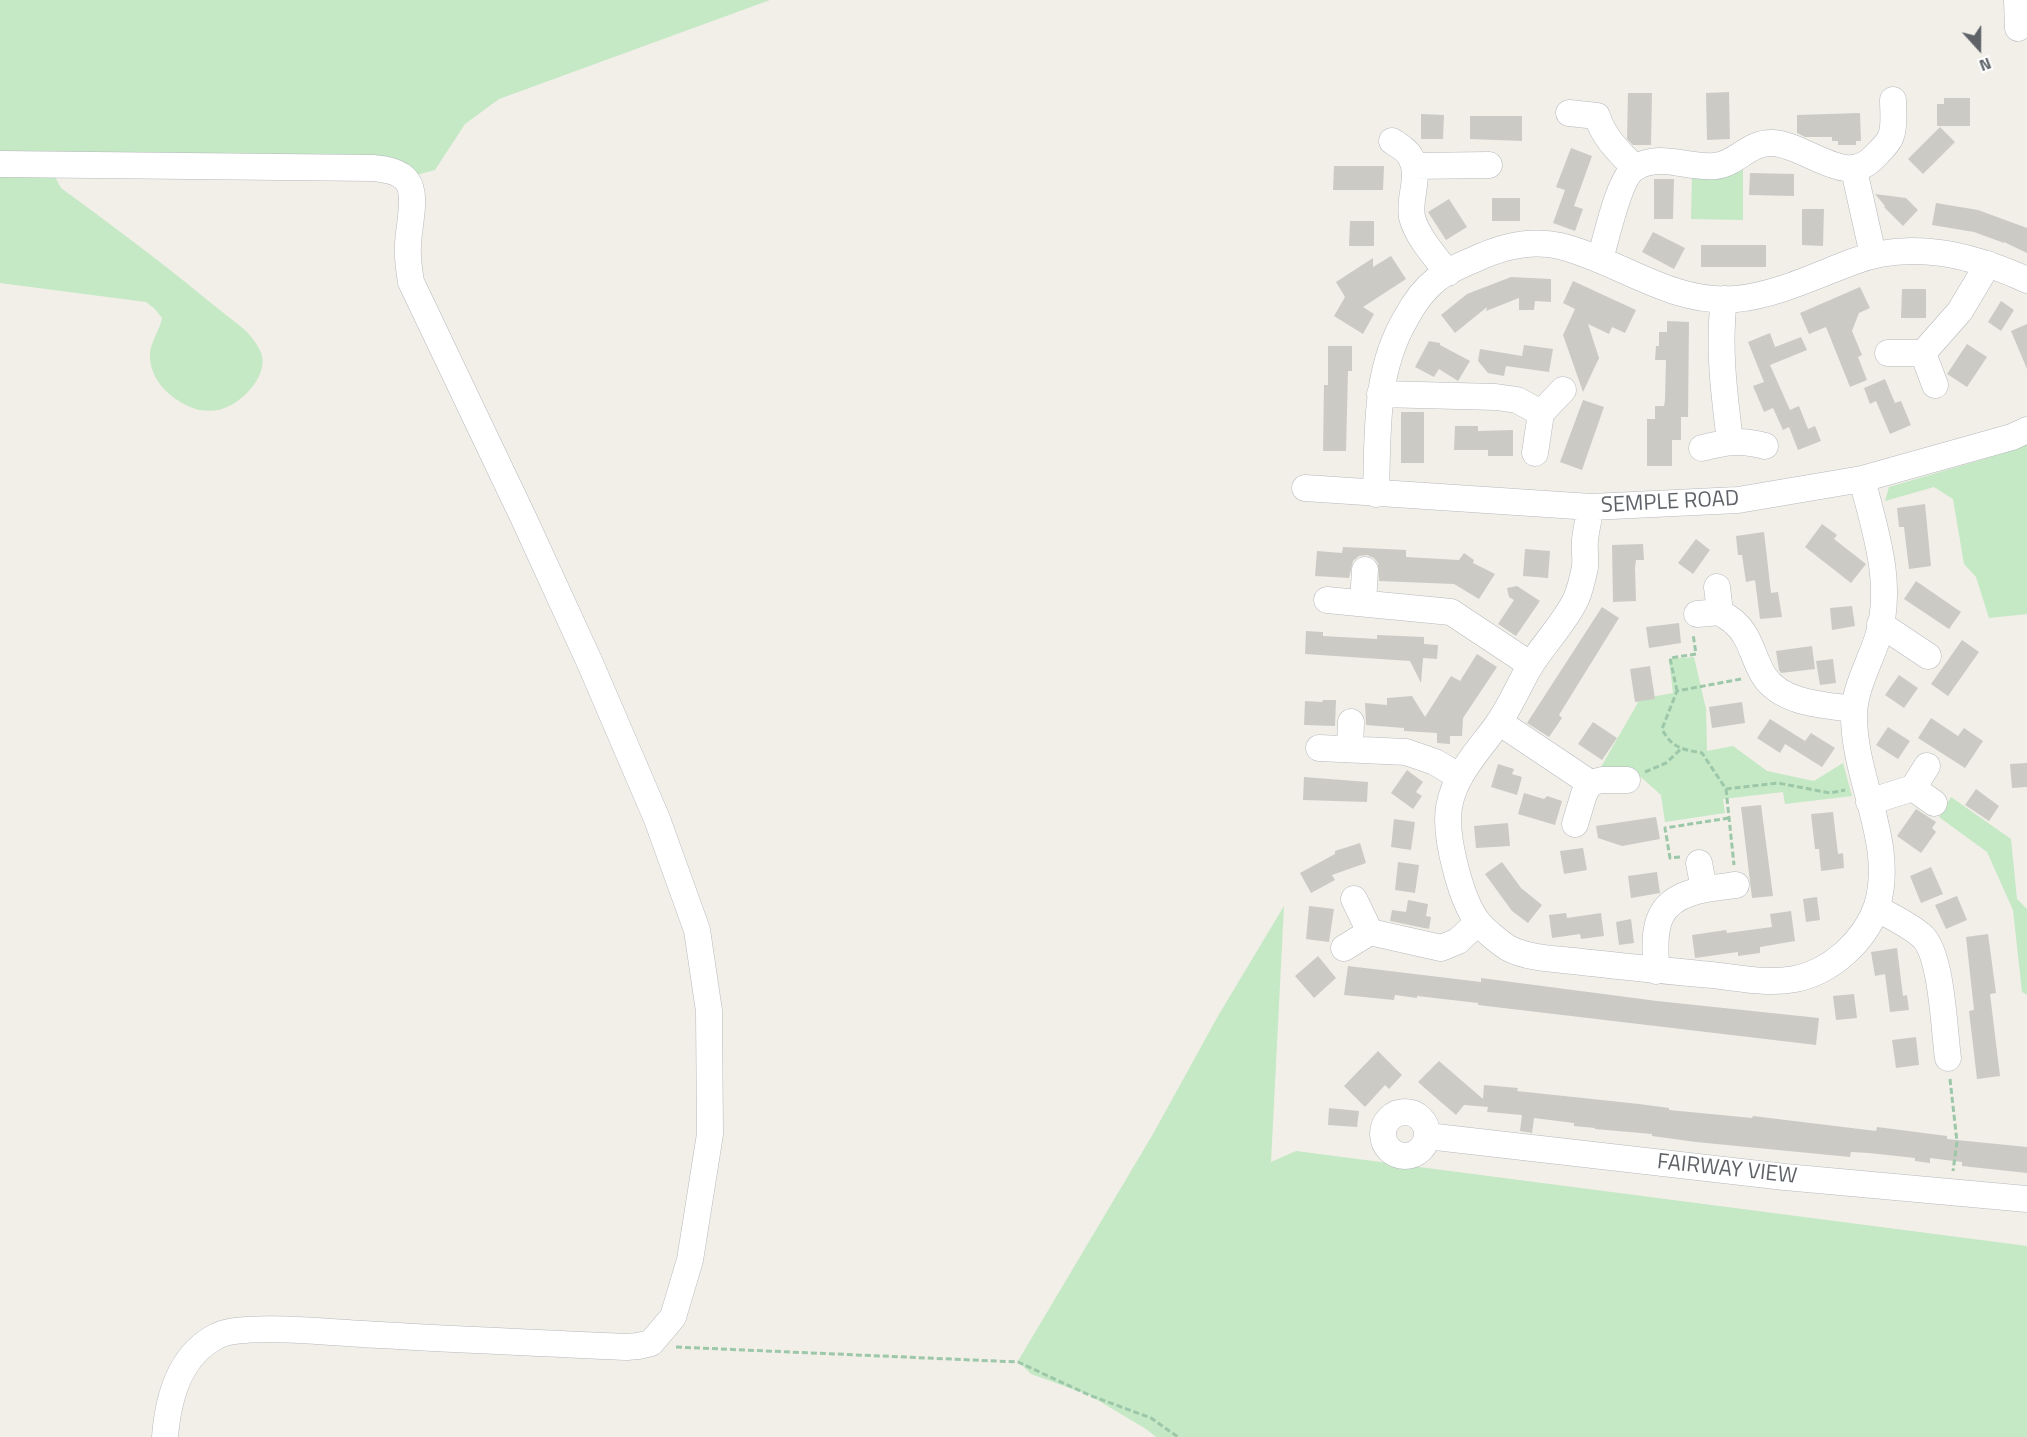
<!DOCTYPE html>
<style>
body{margin:0}
#map{position:relative;width:2027px;height:1437px;overflow:hidden;background:#f1efe8;font-family:"Titillium Web",sans-serif}
canvas{display:block}
.north{position:absolute;left:1949px;top:18px;width:60px;height:60px;-webkit-text-stroke:4px #fff;paint-order:stroke;rotate:159deg;font-size:16px;font-weight:700;line-height:24px;text-align:center;color:#5f6368}
.north::after{content:'';display:block;margin:auto;width:21px;height:27px;background:#5f6368;clip-path:polygon(50% 0,100% 100%,50% 72%,0 100%)}
</style>
<div id="map">
<canvas width="2027" height="1437"></canvas>
<div class="north">N</div>
</div>
<script>
const context = document.querySelector('canvas').getContext('2d');
context.lineJoin = 'round';
function paint(path, color) {
  context.fillStyle = color;
  context.fill(path, 'evenodd');
}
function trace(path, color, width, dash) {
  context.strokeStyle = color;
  context.lineWidth = width;
  context.lineCap = dash ? 'butt' : 'round';
  context.setLineDash(dash || []);
  context.stroke(path);
}
function label(font, color, halo, rows, align = 'center') {
  context.font = font + ' "Titillium Web",sans-serif';
  context.lineWidth = 4.5;
  context.setLineDash([]);
  context.textBaseline = 'middle';
  context.strokeStyle = halo;
  context.fillStyle = color;
  for (const [text, x, y, turn = 0] of rows) {
    context.save();
    context.translate(x, y);
    context.rotate((+turn || 0) * Math.PI / 180);
    context.textAlign = isNaN(turn) ? turn : align;
    if (halo) context.strokeText(text, 0, 0);
    context.fillText(text, 0, 0);
    context.restore();
  }
}
paint(new Path2D(`
 M0,0H770L499,99L465,124L435,170L385,183L369,178L54,175L61,188C110,224 159,260 206,299C218,309 232,319 245,330C251,336 260,347 262,356C266,375 248,395 233,404C219,412 205,413 190,407C170,398 151,381 150,357C149,343 160,331 162,318L155,309L146,302L0,283Z
 M1743,162V220L1691,219L1692,176Z
 M2027,443V614L1989,618L1976,577L1964,564L1953,499L1934,487L1885,501L1889,487L2001,454Z
 M1694,657L1706,709L1707,751L1733,746L1767,771L1814,781L1843,763L1852,796L1785,804L1783,792L1723,799L1725,813L1665,822L1661,795L1642,778L1601,767L1640,699L1673,693L1669,659Z
 M1951,797L2011,839L2017,899L2027,909V995L2022,992L2013,910L1987,852L1939,817Z
 M1284,906L1271,1162L1296,1151L2027,1246V1437H1156L1146,1429L1089,1395L1031,1374L1018,1361L1153,1134L1218,1016Z`), '#c5e8c5');
paint(new Path2D(`
 M1729,92L1730,139L1707,140L1706,93Z
 M1628,93H1652L1651,145H1633L1627,139Z
 M1944,98H1970V126H1937V104H1944Z
 M1860,113L1861,141H1856V145H1838V141H1832V137H1805L1797,133V115Z
 M1421,114L1444,115L1443,139H1421Z
 M1470,116H1522V141L1470,139Z
 M1940,127L1955,142L1923,174L1908,159Z
 M1571,148L1592,156L1574,206L1583,209L1575,231L1553,223L1565,190L1556,187Z
 M1334,166H1384L1383,190H1333Z
 M1750,173L1794,174V196L1749,195Z
 M1654,179H1674L1673,219H1654Z
 M1875,194L1906,198L1918,210L1903,226L1884,207L1885,206Z
 M1492,198H1520V221H1492Z
 M1449,199L1467,227L1446,240L1428,212Z
 M1936,203L1978,210L2027,228V253L2004,242V243L1974,232L1932,225Z
 M1802,209H1824L1823,246L1802,245Z
 M1350,221H1374V246H1349Z
 M1653,232L1685,248L1674,269L1642,252Z
 M1701,245H1766V267H1701Z
 M1391,256L1406,279L1363,307L1374,314L1363,334L1334,316L1345,297L1336,282L1373,258V267Z
 M1511,277L1551,279V302L1535,301L1534,310H1519V298L1486,311L1487,307L1455,333L1441,315L1467,294Z
 M1573,281L1636,310L1625,333L1612,327L1609,334L1588,324L1599,358L1583,392L1563,335L1575,309L1563,303Z
 M1860,287L1870,308L1859,313L1852,331L1862,355L1858,357L1867,380L1850,387L1826,327L1809,334L1800,313Z
 M1902,289H1926V318H1901Z
 M2001,301L2014,310L2001,331L1988,322Z
 M1667,321L1689,322L1688,417H1681V440H1672V466H1647V419H1655V406H1664L1665,400L1666,360H1655L1656,346H1659V332H1667Z
 M2027,324V369L2011,331Z
 M1770,333L1775,347L1801,337L1807,350L1770,365L1790,410L1799,406L1808,429L1815,426L1821,441L1798,450L1789,427L1783,430L1773,408L1764,412L1753,386L1764,382L1748,342Z
 M1429,341L1440,343V345L1470,361L1458,381L1439,369L1434,377L1415,367Z
 M1967,344L1987,357L1967,387L1947,374Z
 M1524,345L1553,349L1549,372L1506,366L1504,376L1488,373L1478,361L1480,349L1522,356Z
 M1328,346H1352V371H1348L1346,451H1323L1324,385H1328Z
 M1885,379L1895,403L1901,401L1911,425L1890,434L1876,401L1870,404L1864,388Z
 M1583,400L1604,407L1582,470L1560,462Z
 M1401,412H1424V463H1401Z
 M1455,426H1478V431L1513,430V456H1488V450H1454Z
 M1925,504L1931,566L1909,569L1904,527H1899L1897,508Z
 M1822,524L1837,535L1834,539L1866,564L1851,583L1805,547Z
 M1764,532L1771,593L1778,592L1782,617L1760,619L1755,580L1746,582L1742,555H1738L1736,536Z
 M1696,539L1710,550L1693,574L1678,563Z
 M1643,544L1644,560H1636L1635,568L1636,601L1613,602L1612,545Z
 M1343,547L1406,550V557L1459,560L1464,553L1474,560L1473,563L1495,574L1479,599L1454,584L1379,581L1378,563L1374,558L1367,555L1359,556L1353,561L1349,578L1315,576L1317,551L1342,553Z
 M1525,549L1550,551L1548,578L1523,576Z
 M1916,581L1961,612L1949,629L1904,599Z
 M1517,586L1540,601L1516,636L1498,624L1514,600L1509,597L1507,588Z
 M1852,606L1855,626L1832,630L1830,608Z
 M1602,607L1619,618L1559,715L1562,718L1549,737L1527,723Z
 M1679,623L1681,643L1649,648L1646,627Z
 M1306,631L1323,632V636L1377,639V635L1424,637V644L1438,645L1437,659L1423,658L1421,683L1410,661L1305,654Z
 M1962,640L1979,652L1948,696L1931,684Z
 M1812,646L1815,669L1781,673L1779,670L1776,651Z
 M1477,654L1497,667L1463,718L1462,736H1450V744L1437,743V733L1404,731V728L1366,725L1365,703L1387,705V698L1412,696L1425,717L1451,676L1460,681Z
 M1833,659L1836,683L1820,685L1816,661Z
 M1650,666L1655,699L1635,702L1630,669Z
 M1899,675L1918,688L1904,708L1885,695Z
 M1323,700H1336L1335,726L1304,725L1305,701L1322,702Z
 M1742,702L1745,723L1712,728L1709,707Z
 M1931,718L1958,736L1964,728L1983,741L1965,768L1918,738Z
 M1770,719L1805,741L1811,733L1835,748L1822,767L1785,744L1780,753L1757,738Z
 M1593,722L1617,738L1602,760L1578,744Z
 M1888,727L1910,741L1898,759L1876,745Z
 M2027,763V787L2012,788L2010,764Z
 M1498,764L1514,769L1512,774L1522,777L1517,795L1491,787Z
 M1407,770L1423,782L1416,792L1422,796L1413,809L1391,793Z
 M1304,777L1368,782L1367,802L1303,800Z
 M1976,789L1999,806L1989,821L1965,805Z
 M1524,793L1544,799L1547,796L1562,801L1555,825L1518,814Z
 M1761,805L1773,896L1752,898L1741,807Z
 M1916,809L1936,822L1932,828L1936,832L1921,853L1897,836Z
 M1833,812L1838,854L1843,853L1844,868L1821,871L1819,849H1815L1811,814Z
 M1656,817L1660,839L1622,846L1598,838L1596,826Z
 M1394,819L1415,822L1411,850L1391,847Z
 M1508,823L1510,846L1476,848L1474,826Z
 M1360,843L1366,863L1332,875L1335,880L1311,893L1300,873L1335,854V851Z
 M1583,848L1587,870L1564,874L1560,851Z
 M1398,862L1419,865L1415,893L1395,890Z
 M1502,862L1521,888L1542,905L1528,923L1512,911L1485,874Z
 M1931,867L1943,894L1921,903L1910,876Z
 M1657,872L1660,893L1631,898L1628,876Z
 M1957,896L1967,920L1946,929L1935,905Z
 M1817,897L1820,920L1806,922L1803,899Z
 M1408,900L1428,904L1426,916L1431,917L1429,929L1390,921L1392,910L1406,912Z
 M1309,906L1334,909L1329,942L1306,939Z
 M1791,911L1795,941L1760,947V953L1738,956V952L1695,958L1692,935L1726,930L1727,933L1772,927L1770,914Z
 M1566,913L1567,918L1601,913L1604,936L1581,939L1580,934L1552,938L1549,915Z
 M1631,919L1634,943L1619,945L1616,922Z
 M1988,934L1996,993L1990,994L2000,1076L1977,1079L1969,1011L1974,1010L1966,937Z
 M1897,948L1903,996L1907,995L1909,1010L1890,1012L1885,974L1875,976L1871,952Z
 M1318,956L1336,978L1314,998L1295,976Z
 M1348,966L1481,982V978L1657,1001L1819,1018L1816,1045L1478,1005V1003L1417,996V998L1395,995L1394,1000L1344,995Z
 M1854,994L1857,1018L1836,1020L1833,996Z
 M1916,1037L1919,1065L1896,1068L1892,1040Z
 M1378,1051L1402,1075L1389,1089L1385,1085L1365,1107L1344,1086Z
 M1439,1061L1483,1099L1484,1085L1518,1088L1517,1091L1639,1104L1669,1108V1110L1752,1118L1753,1116L1876,1131L1877,1127L1947,1136V1139L2027,1147V1173L1962,1166V1162L1930,1158V1163L1915,1161V1158L1869,1153L1851,1152L1850,1157L1696,1142L1652,1136V1134L1595,1129V1128L1574,1126V1123L1534,1118L1532,1133L1520,1131L1522,1115L1487,1112L1488,1107L1464,1105L1456,1115L1427,1090L1418,1082Z
 M1329,1108L1359,1111L1357,1127L1328,1125Z`), '#cccac5');
const minor = new Path2D(`
 M2017,0L2018,28
 M1569,113L1597,116C1604,138 1619,152 1635,168C1619,177 1606,240 1600,259
 M1392,141C1398,145 1407,150 1410,156C1422,175 1408,197 1412,217C1416,235 1436,258 1448,273
 M0,164L373,168C384,169 400,171 407,181C418,195 408,228 408,245C407,258 409,270 411,282L524,519L590,663L657,819L697,930L709,1011L710,1134L690,1260L673,1317L651,1343L638,1346L627,1347C545,1343 462,1340 380,1335C346,1334 242,1322 217,1336C179,1355 168,1398 165,1437
 M1414,166L1489,165
 M1635,168C1660,152 1688,169 1715,166C1737,164 1748,142 1773,143C1807,145 1846,188 1874,157C1879,152 1889,143 1891,136C1895,126 1893,110 1893,100
 M1854,170L1873,255
 M1724,299C1718,347 1724,393 1730,441
 M1888,353H1923L1935,385
 M1923,353L1960,311L1988,264
 M1380,394L1496,397L1517,400L1541,413
 M1702,448C1726,442 1740,439 1765,446
 M1535,453L1541,413L1563,390
 M1305,488L1591,507L1738,500L1862,479L2012,437L2027,430
 M1376,494C1378,432 1374,372 1406,318C1414,303 1424,289 1437,279C1447,271 1461,265 1473,260C1500,247 1530,239 1560,246C1620,261 1672,305 1736,299C1776,295 1815,276 1852,262C1911,239 1972,255 2027,280
 M1591,507C1589,518 1586,529 1585,540C1584,549 1586,558 1585,567C1583,577 1580,590 1576,599C1566,621 1543,645 1530,666C1519,685 1510,707 1497,725C1477,753 1448,781 1448,819C1448,846 1461,899 1477,921C1484,930 1499,942 1508,948C1527,958 1553,959 1574,961C1616,966 1658,970 1701,974C1732,976 1764,985 1795,979C1831,972 1865,941 1877,906C1896,843 1853,778 1854,714C1855,687 1870,662 1878,637C1894,583 1875,531 1862,479
 M1327,600L1451,612L1531,665
 M1363,602L1365,570
 M1720,612C1725,616 1731,619 1735,623C1751,637 1753,659 1764,676C1782,704 1825,705 1854,709
 M1697,614L1720,612L1717,587
 M1880,624L1928,656
 M1499,722L1590,783
 M1319,748L1406,752L1435,762L1460,777
 M1350,749L1351,722
 M1927,766L1913,788L1934,803
 M1869,802L1913,788
 M1575,824L1584,794L1590,783L1602,780H1627
 M1699,863L1704,889
 M1876,908C1892,917 1910,925 1923,937C1942,956 1944,1030 1948,1058
 M1370,932L1441,948L1458,941L1478,922
 M1344,948L1370,932L1354,899
 M1656,971C1656,954 1653,932 1661,916C1673,890 1712,888 1736,885
 M1383 1134a22 22 0 1 1 44 0a22 22 0 1 1-44 0Z
 M1427,1136L1785,1177L2027,1199`);
trace(minor, '#b5b8bc', 27);
trace(new Path2D(`
 M1741,679L1677,691L1662,729C1672,748 1681,749 1702,753L1726,789L1778,783L1830,793L1845,790
 M1677,691L1670,658L1696,654L1693,634
 M1645,772L1666,763L1681,749
 M1726,789L1734,865
 M1680,857L1670,858L1665,828L1729,818
 M1950,1079L1957,1142L1953,1171
 M676,1347L1018,1362L1089,1395L1151,1418L1178,1437`), '#9cc7a9', 3, [6, 3]);
trace(minor, '#fff', 26);
label('22px', '#5f6368', '#fff', [
 ["SEMPLE ROAD",1670,503,-3],
 ["FAIRWAY VIEW",1727,1170,6]
]);
</script>
